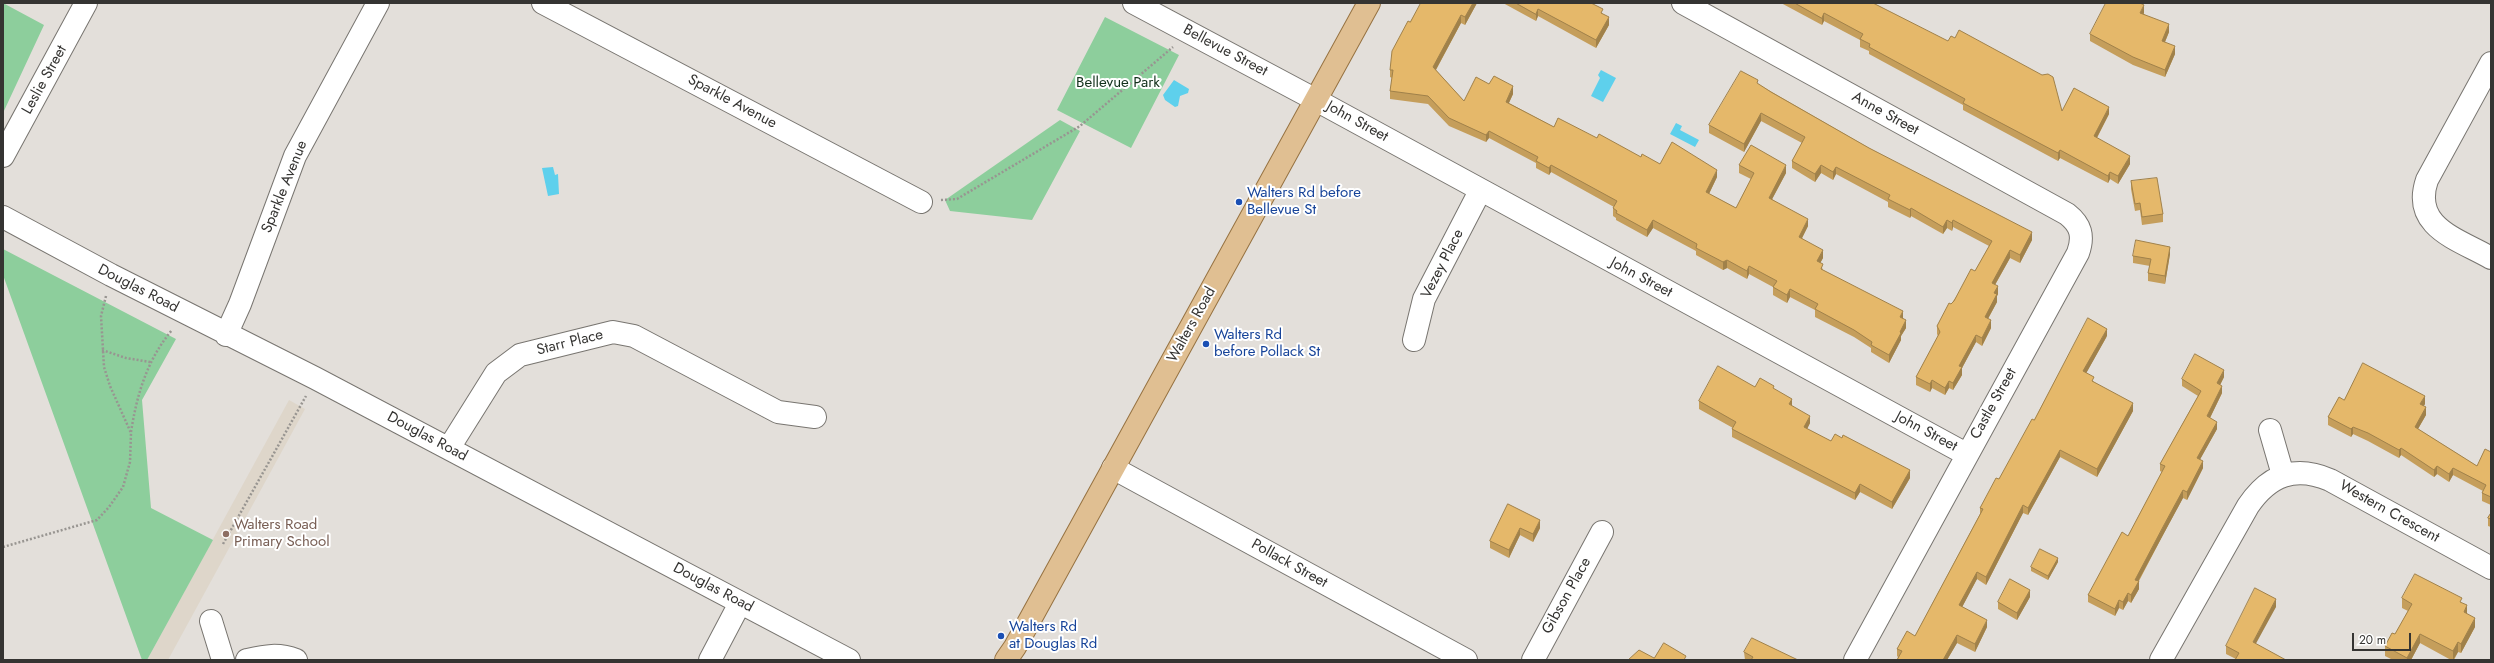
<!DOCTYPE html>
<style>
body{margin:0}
#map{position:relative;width:2494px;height:663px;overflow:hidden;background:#e3dfda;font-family:Jost,sans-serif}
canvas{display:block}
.frame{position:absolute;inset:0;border:4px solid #353432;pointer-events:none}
.scale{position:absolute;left:2352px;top:633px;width:59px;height:18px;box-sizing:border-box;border:2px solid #353432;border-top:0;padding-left:5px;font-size:12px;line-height:14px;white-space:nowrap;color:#353432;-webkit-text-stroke:3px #fff;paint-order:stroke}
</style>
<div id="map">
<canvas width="2494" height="663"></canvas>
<div class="frame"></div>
<div class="scale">20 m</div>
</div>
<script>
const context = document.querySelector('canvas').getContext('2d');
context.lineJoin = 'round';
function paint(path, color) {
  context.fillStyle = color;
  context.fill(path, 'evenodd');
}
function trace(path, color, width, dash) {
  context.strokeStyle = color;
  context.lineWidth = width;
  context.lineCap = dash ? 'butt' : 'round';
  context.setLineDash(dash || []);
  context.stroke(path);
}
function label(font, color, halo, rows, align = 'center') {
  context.font = font + ' Jost,sans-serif';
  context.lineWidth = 4;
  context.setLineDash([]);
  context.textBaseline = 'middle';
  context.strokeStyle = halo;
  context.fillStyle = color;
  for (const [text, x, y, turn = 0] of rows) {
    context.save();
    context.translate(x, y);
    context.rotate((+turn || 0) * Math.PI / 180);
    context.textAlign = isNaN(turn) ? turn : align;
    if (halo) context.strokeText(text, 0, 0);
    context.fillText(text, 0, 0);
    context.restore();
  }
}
paint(new Path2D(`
 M289,400L305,409L168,660H147Z`), '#ded6ca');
paint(new Path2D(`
 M3,3L44,25L3,113Z
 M1105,17L1179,55L1131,148L1057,110Z
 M1060,120L1080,131L1032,220L950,211L945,200Z
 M3,249L176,339L142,400L151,508L213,540L147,660H142L3,275Z`), '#8dce9c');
paint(new Path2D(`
 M1601,70L1616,78L1603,102L1591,96L1600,78L1598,75Z
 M1174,80L1189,89L1188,93L1180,96L1178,106L1175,107L1165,100L1163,95Z
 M1676,123L1682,126L1680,130L1699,140L1695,147L1670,134Z
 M553,167L555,175L558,174L559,194L548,196L542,168Z`), '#5ed0ec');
const minor = new Path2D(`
 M543,3L921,202
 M1134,3L1316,100L1966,454
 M1683,3L2067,214C2081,225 2084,236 2078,253L1855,660
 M2491,63L2427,180C2411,227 2458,239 2491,258
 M3,156L86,3
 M3,217L111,275L315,378L849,660
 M226,335L240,304L295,156L378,3
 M1414,340L1424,299L1480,191
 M2270,430L2283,475
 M449,448L496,373L520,355L613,332L634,336L778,412L815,417
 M1113,468L1466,660
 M211,621L223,660
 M247,660C265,656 278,653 296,660
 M710,660L740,603
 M1533,660L1602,532
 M2161,660L2248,506C2269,475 2295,465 2330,480L2491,568`);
const major = new Path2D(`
 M1006,660L1015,647L1369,3`);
trace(minor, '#787570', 24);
trace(major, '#967241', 24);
trace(new Path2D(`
 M941,200L957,199L1080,126L1173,47
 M102,350L126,358L150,362
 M131,432C137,394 147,360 172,330
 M223,544L306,396
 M3,547L97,520L109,507L123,487L130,462L131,433L110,386L104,367L101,316L106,296`), '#989591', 2.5, [2, 2]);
trace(minor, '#fff', 22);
trace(major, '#e0bf92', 22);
paint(new Path2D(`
 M1424,3H1477L1465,25L1461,23L1436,70L1464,101L1489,84L1513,94L1509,103L1554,127L1597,138L1641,157L1660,164L1717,177L1709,194L1736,208L1751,179L1739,173V165L1786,173L1772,199L1808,226L1802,238L1823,258L1820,263L1823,270L1903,318L1906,328L1901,336V340L1889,363L1871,352V348L1854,337L1815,317V310L1790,297L1787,303L1773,295V287L1749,274L1747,279L1727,268L1723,270L1696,255V251L1653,228L1647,237L1616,220V218L1613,216V208L1614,207L1551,172L1549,175L1536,168V163L1489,138L1486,142L1449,126L1428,104L1390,99V91L1392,78L1390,77V70L1410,22Z
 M1503,3H1591L1603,14L1609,25L1596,48L1538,16L1536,21Z
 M1781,3H1873L2062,111L2109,114L2097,138L2130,164L2118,184L2110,179L2108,183L2060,158L2058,161L1963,110V105L1869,54V51L1860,47V40L1824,21L1822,25Z
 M2144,13V14L2169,32L2165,42L2175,54L2165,77L2133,65L2090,41V34Z
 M1758,84L1869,148L2032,240L2020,263L2010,258L1995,285L1998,294L1997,296V302L1988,319L1991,328L1982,346L1976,342L1962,368V375L1953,390L1949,388L1945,395L1932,388L1930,392L1916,385V377L1938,336L1937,334V326L1951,304L1975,271L1989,246L1953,227L1952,231L1947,228L1943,234L1911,216L1910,218L1888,207V202L1836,174L1833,180L1821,173L1815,182L1792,168V161L1802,143L1761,121L1744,152L1709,133V125Z
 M2131,181L2163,214V222L2142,225L2140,210L2135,211L2131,189Z
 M2170,254L2165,284L2148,281V273L2150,266L2133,263V256Z
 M2107,336L2086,373L2094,382L2133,411L2097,477L2060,457L2028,515L2023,513L1986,585L1977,579L1962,607L1987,627L1975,652L1957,643L1947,660H1897L1898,657L1897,656V649L1915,636L1980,514V508L1999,479L2034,420Z
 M2224,377L2220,385L2222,393L2210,418L2217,429L2200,459L2203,468L2187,500L2183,498L2164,533L2139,581V589L2131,603L2128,601L2123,610L2119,608L2115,616L2088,602V595L2128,536L2162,472L2160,471V464L2198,396L2182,386V379Z
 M1774,389L1810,423L1807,429L1831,441L1910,478L1892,509L1860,492L1855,500L1732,437V429L1733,428L1699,409V401Z
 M2344,400L2425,404L2423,406L2426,415L2418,429L2477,466L2491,452V505L2482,501V493L2483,491L2453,475L2449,482L2437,474L2434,477L2401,455L2399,458L2368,441L2353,434L2351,437L2328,425V417Z
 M1508,504L1540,528L1533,542L1520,535L1509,558L1490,548V541Z
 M2491,513V527L2488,526V518Z
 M2058,562L2048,580L2031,571V567Z
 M2030,597L2017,620L1998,609V602Z
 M2402,598L2462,603L2467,614L2475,627L2461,653L2458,652L2454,660H2451L2420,643L2411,660H2393L2385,656V646L2395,634L2408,611L2402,608Z
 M2276,607L2236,659L2226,654V646Z
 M1744,652L1798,660H1745Z`), '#c59e5b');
paint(new Path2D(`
 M1473,3H1477L1465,25V17Z
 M2144,5V13L2140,20V13Z
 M1538,9V16L1536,21V14Z
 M1824,13V21L1822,25V18Z
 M1461,15V23L1433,75V67Z
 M1609,17V25L1596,48V40Z
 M2169,24V32L2162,49V41Z
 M2175,46V54L2165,77V70Z
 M1513,86V94L1506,109V102Z
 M2109,107V114L2094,143V136Z
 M1761,113V121L1744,152V144Z
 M1489,131V138L1486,142V135Z
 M2060,150V158L2058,161V153Z
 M2130,156V164L2118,184V176Z
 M1551,165V172L1549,175V168Z
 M1786,165V173L1769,205V198Z
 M1821,165V173L1815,182V174Z
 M1836,167V174L1833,180V172Z
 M1717,170V177L1706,200V192Z
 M2110,172V179L2108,183V176Z
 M1911,208V216L1910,218V210Z
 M1808,219V226L1799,244V237Z
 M1653,220V228L1647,237V230Z
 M1947,220V228L1943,234V227Z
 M1953,220V227L1952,231V223Z
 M2032,232V240L2020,263V255Z
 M2170,247V254L2165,284V276Z
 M1823,250V258L1817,269V261Z
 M2010,250V258L1992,290V283Z
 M1727,260V268L1723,270V262Z
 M1749,266V274L1747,279V271Z
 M1998,286V294L1997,296V302L1985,324V317L1994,293Z
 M1790,289V297L1787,303V295Z
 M1903,311V319L1900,317Z
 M1906,320V328L1901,336V340L1889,363V355L1900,332Z
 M1991,320V328L1982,346V338Z
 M2107,329V336L2083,379V371Z
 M1976,335V342L1962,368V375L1953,390V383L1959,366Z
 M2224,370V377L2217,391V383Z
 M1932,380V388L1930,392V384Z
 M1949,381V388L1945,395V388Z
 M2222,386V393L2207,424V416Z
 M2425,396V404L2420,412V404Z
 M1792,399V406L1789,404Z
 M2133,403V411L2097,477V469Z
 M2426,407V415L2415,434V427Z
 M1810,416V423L1804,435V427Z
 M2217,422V429L2197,465V458Z
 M2353,427V434L2351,437V429Z
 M2401,448V455L2399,458V450Z
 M2060,450V457L2028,515V508Z
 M2203,461V468L2187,500V492Z
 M2437,466V474L2434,477V470Z
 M2453,468V475L2449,482V474Z
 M1910,470V478L1892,509V502Z
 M1860,484V492L1855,500V493Z
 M2183,490V498L2135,587V580Z
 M2023,505V513L1986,585V577Z
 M1540,520V528L1533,542V534Z
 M1520,528V535L1509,558V550Z
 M2058,558V562L2048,580V576Z
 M1977,572V579L1959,613V605Z
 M2139,581V589L2131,603V595Z
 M2030,590V597L2017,620V613Z
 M2128,593V601L2123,610V602Z
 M2276,599V607L2253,649V642Z
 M2119,600V608L2115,616V609Z
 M2467,605V615L2464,612Z
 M2475,618V627L2461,653V644Z
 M1987,620V627L1975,652V644Z
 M2420,634V643L2411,660H2407V658Z
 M1957,635V643L1947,660H1943Z
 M2458,642V652L2453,660V651Z`), '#a0814a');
const building = new Path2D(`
 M1421,3H1473L1465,17L1461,15L1433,67L1464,101L1476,77L1489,84L1494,76L1513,86L1506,102L1554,127L1558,118L1597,138L1599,134L1641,157L1642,154L1660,164L1672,142L1717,170L1706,192L1736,208L1754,173L1739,165L1751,145L1786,165L1769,198L1808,219L1799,237L1823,250L1817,261L1823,264L1821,269L1903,311L1900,317L1906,320L1900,332L1901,333L1889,355L1871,345L1872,342L1854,330L1815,309L1818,304L1790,289L1787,295L1773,287L1777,281L1749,266L1747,271L1727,260L1723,262L1696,248L1697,244L1653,220L1647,230L1616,213L1617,211L1613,208L1617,201L1551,165L1549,168L1536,161L1538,157L1489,131L1486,135L1449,118L1428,96L1390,91L1393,70H1390L1392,51L1408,21L1410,22Z
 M1516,3H1591L1603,9L1601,13L1609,17L1596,40L1538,9L1536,14Z
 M1795,3H1873L1948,41L1951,36L1955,38L1959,30L2042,75L2048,74L2053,77L2062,111L2074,88L2109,107L2094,136L2130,156L2118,176L2110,172L2108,176L2060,150L2058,153L1963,103L1965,99L1869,47L1870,44L1860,39L1863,34L1824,13L1822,18Z
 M2106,3H2140L2144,5L2140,13L2169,24L2162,41L2175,46L2165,70L2133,57L2090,34Z
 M1741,71L1758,80L1757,83L1771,92L1869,148L2032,232L2020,255L2010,250L1992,283L1998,286L1994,293L1997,294L1985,317L1991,320L1982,338L1976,335L1959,366L1962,367L1953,383L1949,381L1945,388L1932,380L1930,384L1916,377L1940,332L1937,326L1949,303L1951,304L1954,301L1971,269L1975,271L1992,241L1953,220L1952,223L1947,220L1943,227L1911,208L1910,210L1888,199L1890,195L1836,167L1833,172L1821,165L1815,174L1792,161L1805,137L1761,113L1744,144L1709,125Z
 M2157,178L2163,214L2142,217L2140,203L2135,204L2131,181Z
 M2136,240L2170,247L2165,276L2148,273L2151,259L2133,256Z
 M2088,318L2107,329L2083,371L2094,377L2092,381L2133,403L2097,469L2060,450L2028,508L2023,505L1986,577L1977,572L1959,605L1987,620L1975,644L1957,635L1943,660H1897L1902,651L1897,649L1907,631L1915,636L1983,509L1980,508L1996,478L1999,479L2032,419L2034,420Z
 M2195,354L2224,370L2217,383L2222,386L2207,416L2217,422L2197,458L2203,461L2187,492L2183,490L2164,525L2135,580L2139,581L2131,595L2128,593L2123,602L2119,600L2115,609L2088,595L2122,532L2128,536L2165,466L2160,464L2201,391L2182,379Z
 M2363,363L2425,396L2420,404L2426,407L2415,427L2477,466L2485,449L2491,452V497L2482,493L2486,485L2453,468L2449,474L2437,466L2434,470L2401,448L2399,450L2368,433L2353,427L2351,429L2328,417L2339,397L2344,400Z
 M1718,366L1755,387L1760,378L1774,386L1773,388L1792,399L1789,404L1810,416L1804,427L1831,441L1835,434L1842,438L1843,435L1910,470L1892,502L1860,484L1855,493L1732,429L1736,422L1699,401Z
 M1508,504L1540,520L1533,534L1520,528L1509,550L1490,541Z
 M2491,513V519L2488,518Z
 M2040,549L2058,558L2048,576L2031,567Z
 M2415,574L2462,598L2460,602L2467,605L2464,612L2475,618L2461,644L2458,642L2453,651L2420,634L2407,658L2385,646L2392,633L2395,634L2412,604L2402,598Z
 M2010,579L2030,590L2017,613L1998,602Z
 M2255,588L2276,599L2253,642L2286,660H2235L2239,653L2226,646Z
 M1752,638L1798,660H1751L1753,657L1744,652Z
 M1664,643L1686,656L1684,660H1628L1639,650L1654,658Z`);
paint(building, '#e5b86a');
trace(building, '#a0814a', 1);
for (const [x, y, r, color] of [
 [1239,202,4,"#1a4fb4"],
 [1206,344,4,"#1a4fb4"],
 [226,534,4,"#8d6e63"],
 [1001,636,4,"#1a4fb4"]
]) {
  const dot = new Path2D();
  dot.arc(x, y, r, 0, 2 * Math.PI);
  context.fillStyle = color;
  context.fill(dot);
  trace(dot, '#fff', 1.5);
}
label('15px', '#353432', '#fff', [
 ["Bellevue Street",1225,51,28],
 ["Leslie Street",45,80,-61],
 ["Sparkle Avenue",732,102,28],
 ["Anne Street",1885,114,29],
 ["John Street",1357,122,29],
 ["Sparkle Avenue",285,187,-68],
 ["Vezey Place",1443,264,-63],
 ["John Street",1641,278,28],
 ["Douglas Road",138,289,27],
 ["Walters Road",1192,325,-61],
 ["Starr Place",570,343,-14],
 ["Castle Street",1994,404,-61],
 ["John Street",1926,432,28],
 ["Douglas Road",427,437,28],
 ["Western Crescent",2389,512,29],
 ["Pollack Street",1289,564,29],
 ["Douglas Road",713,588,28],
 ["Gibson Place",1567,596,-61]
]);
label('15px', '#12311b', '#fff', [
 ["Bellevue Park",1118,83]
]);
label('15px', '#164399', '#fff', [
 ["Walters Rd before",1247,193],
 ["Bellevue St",1247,210],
 ["Walters Rd",1214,335],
 ["before Pollack St",1214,352],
 ["Walters Rd",1009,627],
 ["at Douglas Rd",1009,644]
], 'left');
label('15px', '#785e54', '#fff', [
 ["Walters Road",234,525],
 ["Primary School",234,542]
], 'left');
</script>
